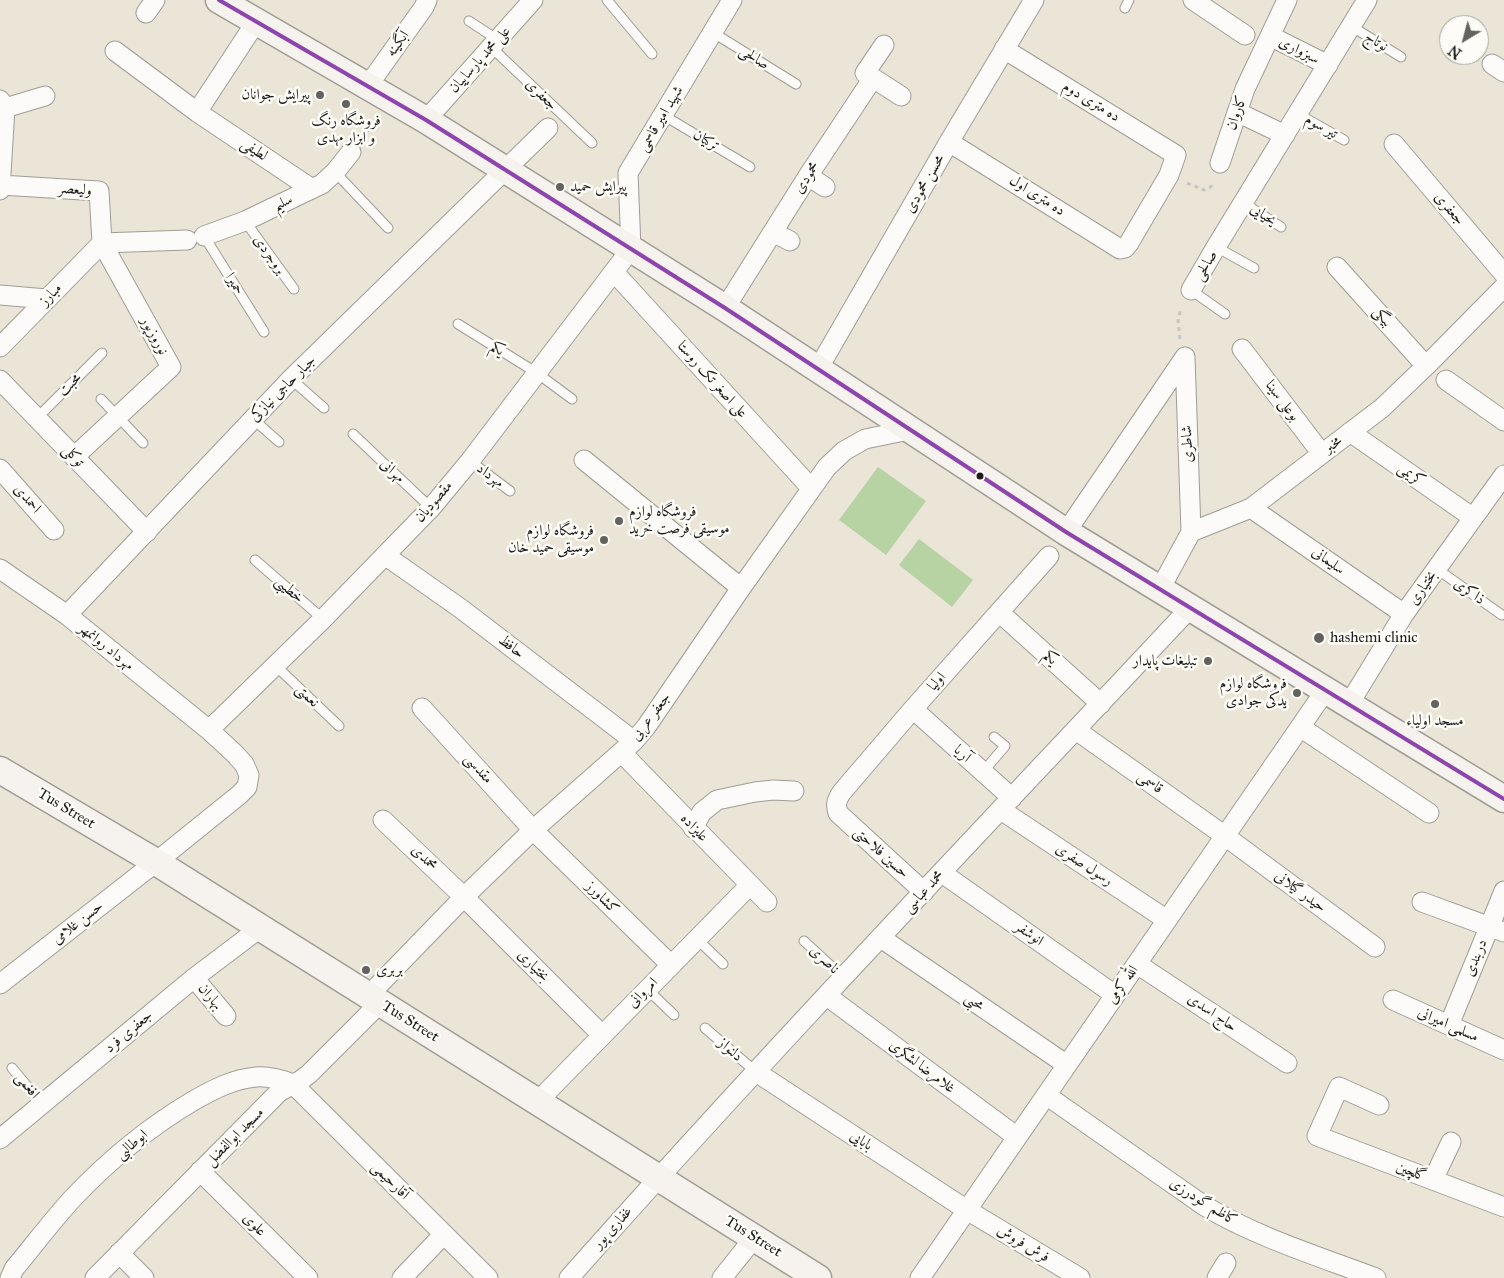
<!DOCTYPE html>
<meta charset="utf-8">
<style>
body{margin:0}
#map{position:relative;width:1504px;height:1278px;overflow:hidden;background:#ebe5d8;font-family:"IM FELL Great Primer",serif}
canvas{display:block}
.north{position:absolute;left:1439px;top:15px;width:50px;height:50px;box-sizing:border-box;background:#fdfcf7;border:1px solid #a3a29f;border-radius:50%;rotate:217deg;font-size:14px;font-weight:700;line-height:20px;text-align:center;color:#1c1c1c}
.north::after{content:'';display:block;margin:auto;width:18px;height:22px;background:#64625e;clip-path:polygon(50% 0,100% 100%,50% 72%,0 100%)}
</style>
<div id="map">
<canvas width="1504" height="1278"></canvas>
<div class="north">N</div>
</div>
<script>
const context = document.querySelector('canvas').getContext('2d');
context.lineJoin = 'round';
function paint(path, color) {
  context.fillStyle = color;
  context.fill(path, 'evenodd');
}
function trace(path, color, width, dash) {
  context.strokeStyle = color;
  context.lineWidth = width;
  context.lineCap = dash ? 'butt' : 'round';
  context.setLineDash(dash || []);
  context.stroke(path);
}
function label(font, color, halo, rows, align = 'center') {
  context.font = font + ' "IM FELL Great Primer",Amiri,serif';
  context.lineWidth = 5;
  context.setLineDash([]);
  context.textBaseline = 'middle';
  context.strokeStyle = halo;
  context.fillStyle = color;
  for (const [text, x, y, turn = 0] of rows) {
    context.save();
    context.translate(x, y);
    context.rotate((+turn || 0) * Math.PI / 180);
    context.textAlign = isNaN(turn) ? turn : align;
    if (halo) context.strokeText(text, 0, 0);
    context.fillText(text, 0, 0);
    context.restore();
  }
}
paint(new Path2D(`
 M878,467L926,501L886,555L839,520Z
 M919,539L973,580L952,607L899,565Z`), '#b7d3a4');
const lane = new Path2D(`
 M607,0L652,54
 M1125,8L1129,0
 M469,21L498,40
 M1351,26L1401,57
 M712,32L796,84
 M491,47L592,143
 M1298,114L1344,140
 M663,115L750,167
 M335,172L388,228
 M1244,203L1281,227
 M245,221L294,289
 M204,236L264,332
 M1216,247L1254,268
 M1191,290L1225,314
 M458,324L537,373L572,399
 M291,379L324,408
 M101,399L143,443
 M37,418L102,353
 M253,419L279,442
 M353,434L431,508
 M470,461L510,491
 M255,560L323,619
 M1437,569L1502,615
 M276,666L339,726
 M983,772L1005,746L994,737
 M697,939L723,964
 M804,941L844,978
 M647,989L674,1015
 M705,1028L756,1072
 M12,1068L42,1104`);
const street = new Path2D(`
 M1193,0L1245,35
 M146,13L155,0
 M1270,36L1328,65
 M115,51L197,112L312,189
 M1492,64L1504,72
 M873,78L865,73L884,45
 M367,87L424,7L427,0
 M0,100L5,108L0,190
 M5,108L45,96
 M197,112L256,22
 M1237,112L1285,135
 M426,120L533,0
 M949,142L1120,249L1125,248L1129,243L1169,175L1176,155L1004,49
 M1394,144L1504,274
 M1220,163L1245,89L1287,0
 M808,176L825,187
 M0,185L99,191L102,243L171,367L74,457
 M773,232L790,241
 M204,236L245,221L322,184L335,172L351,152
 M102,243L187,240
 M1337,267L1426,366
 M614,272L811,488
 M1191,290L1216,247L1367,0
 M0,295L47,299
 M725,308L808,176L873,78L901,96
 M0,347L102,243
 M1242,349L1322,454
 M1185,357L1191,532
 M818,369L949,142L1034,0
 M0,380L147,532
 M1446,380L1504,421
 M1350,432L1472,517
 M584,460L741,588
 M0,469L54,530
 M1251,508L1404,614
 M1066,532L1185,357
 M386,556L460,608L634,741
 M0,569L67,615L209,730L234,753L244,764L249,775L247,787L239,795L156,862L0,984
 M1160,589L1191,532L1251,508L1382,408L1426,366L1504,287
 M999,612L1101,704
 M67,615L291,379L548,128
 M1349,704L1404,614L1504,475
 M422,708L533,830L671,965
 M913,709L1012,798
 M1300,727L1429,813
 M209,730L323,619L431,508L470,461L631,249L628,173L732,0
 M1076,730L1225,836L1375,947
 M622,753L767,902
 M1001,810L1167,920
 M383,820L464,897L602,1035
 M693,828L702,812L717,800L755,792L773,790L794,791
 M942,873L1115,995
 M924,892L838,813C835,804 837,799 842,792L913,709L1049,556
 M1422,902L1504,932
 M881,938L1067,1065
 M1137,964L1287,1063
 M194,978L226,1016
 M368,996L464,897L533,830L634,741L646,727L741,588L827,467L844,451L865,439L909,430
 M827,996L1017,1137
 M1393,1000L1504,1050
 M1449,1025L1504,891
 M756,1072L967,1210L1080,1278
 M1046,1095L1203,1205C1256,1237 1318,1256 1376,1278
 M537,1102L750,885
 M1379,1105L1339,1087L1317,1136L1504,1207
 M0,1139L194,978L260,928
 M200,1171L308,1278
 M1433,1180L1451,1142
 M119,1253L144,1278
 M10,1278L14,1269C33,1246 52,1221 72,1199C107,1162 149,1127 193,1101C212,1090 233,1079 256,1077C269,1076 280,1079 293,1084L488,1278
 M95,1278L279,1092L301,1080L309,1074L380,1003
 M402,1278L444,1234
 M569,1278C771,1050 982,830 1191,607
 M722,1278L754,1238
 M920,1278L1325,691
 M1217,1278L1226,1263`);
const secondary = new Path2D(`
 M219,0L426,120L725,308L1066,532L1504,799
 M0,770L156,862L818,1278`);
trace(lane, '#a09d95', 11);
trace(street, '#a09d95', 21);
trace(secondary, '#a09d95', 29);
trace(new Path2D(`
 M363,138L377,119
 M1187,183L1204,190L1211,187L1213,182
 M1180,339L1178,321L1181,308`), '#c6c6c3', 3, [4, 4]);
trace(lane, '#fcfbf9', 9);
trace(street, '#fcfbf9', 19);
trace(secondary, '#f6f3ef', 26);
trace(new Path2D(`
 M219,0L426,120L725,308L1066,532L1504,799`), '#8e44ad', 4);
for (const [x, y, r, color] of [
 [320,95,5,"#64625e"],
 [346,104,5,"#64625e"],
 [560,187,5,"#64625e"],
 [980,476,4.5,"#1c1c1c"],
 [619,521,5,"#64625e"],
 [604,540,5,"#64625e"],
 [1319,638,6,"#64625e"],
 [1208,661,5,"#64625e"],
 [1297,693,5,"#64625e"],
 [1435,704,5,"#64625e"],
 [366,970,5,"#64625e"]
]) {
  const dot = new Path2D();
  dot.arc(x, y, r, 0, 2 * Math.PI);
  context.fillStyle = color;
  context.fill(dot);
  trace(dot, '#fdfcf7', 2);
}
label('15px', '#1c1c1c', '#fdfcf7', [
 ["نوتاج",1376,42,32],
 ["آبگینه",398,44,-54],
 ["سبزواری",1299,51,27],
 ["صالحی",754,58,32],
 ["علی محمد پارساییان",480,60,-48],
 ["جعفری",541,95,44],
 ["ده متری دوم",1091,102,31],
 ["کاروان",1237,113,-71],
 ["شهید امیر قاسمی",661,119,-59],
 ["تیر سوم",1321,127,29],
 ["ترکیان",706,141,31],
 ["لطیفی",254,150,34],
 ["محمودی",807,178,-57],
 ["محسن محمودی",925,184,-60],
 ["ولیعصر",75,190,4],
 ["ده متری اول",1037,196,32],
 ["سلیم",283,203,-25],
 ["جعفری",1449,209,50],
 ["یحیایی",1263,215,33],
 ["بروجردی",269,255,55],
 ["صالحی",1206,266,-60],
 ["حمیرا",234,284,58],
 ["مبارز",51,295,-46],
 ["بیگی",1382,317,48],
 ["نوروزپور",154,336,61],
 ["یکم",497,349,32],
 ["علی اصغر تک روستا",712,380,48],
 ["محبت",70,385,-45],
 ["جبار حاجی نیازکی",283,389,-45],
 ["بوعلی سینا",1282,401,53],
 ["شاطری",1188,444,-92],
 ["مخبر",1333,445,-37],
 ["توکلی",73,456,46],
 ["مهرانی",392,471,43],
 ["کریمی",1411,475,35],
 ["مهرداد",490,476,37],
 ["احمدی",27,499,48],
 ["مقصودیان",434,502,-49],
 ["سلیمانی",1328,561,35],
 ["بختیاری",1423,588,-55],
 ["خطیبی",289,590,41],
 ["ذاکری",1469,592,35],
 ["مهرداد روانمهر",106,647,39],
 ["حافظ",511,647,37],
 ["یکم",1050,658,42],
 ["اولیا",937,682,-48],
 ["نعمتی",307,696,44],
 ["جعفر عربی",651,717,-53],
 ["آریا",962,754,43],
 ["مقدسی",478,769,48],
 ["قاسمی",1150,783,36],
 ["Tus Street",66,809,31],
 ["علیزاده",694,828,46],
 ["حسین فلاحتی",881,853,42],
 ["محمدی",424,858,44],
 ["رسول صفری",1084,865,33],
 ["محمد عباسی",924,892,-47],
 ["حیدر گیلانی",1300,892,36],
 ["کشاورز",602,898,45],
 ["حسن غلامی",78,923,-38],
 ["انوشفر",1029,934,35],
 ["دربندی",1476,958,-68],
 ["ناصری",824,960,43],
 ["بختیاری",533,966,45],
 ["الله کرمی",1123,985,-55],
 ["امروانی",643,993,-45],
 ["بهاران",210,997,50],
 ["محبی",974,1002,34],
 ["حاج اسدی",1212,1013,34],
 ["Tus Street",410,1022,32],
 ["مسلمی امیرانی",1448,1025,24],
 ["جعفری فرد",129,1032,-40],
 ["دلنواز",730,1050,41],
 ["غلامرضا لشگری",922,1067,37],
 ["افغمی",27,1086,51],
 ["مسجد ابوالفضل",235,1137,-45],
 ["بابایی",861,1141,33],
 ["ابوطالبی",132,1145,-40],
 ["گلچین",1411,1172,21],
 ["آقارحیمی",390,1181,45],
 ["کاظم گودرزی",1203,1202,32],
 ["علوی",254,1225,45],
 ["غفاری پور",613,1228,-48],
 ["Tus Street",753,1237,32],
 ["فرش فروش",1023,1244,31]
]);
label('15px', '#1c1c1c', '#fdfcf7', [
 ["پیرایش جوانان",310,95],
 ["فروشگاه رنگ",346,121,"center"],
 ["و ابزار مهدی",346,138,"center"],
 ["پیرایش حمید",570,187,"left"],
 ["فروشگاه لوازم",629,512,"left"],
 ["موسیقی فرصت خرید",629,529,"left"],
 ["فروشگاه لوازم",594,531],
 ["موسیقی حمید خان",594,548],
 ["hashemi clinic",1330,638,"left"],
 ["تبلیغات پایدار",1198,661],
 ["فروشگاه لوازم",1287,684],
 ["یدکی جوادی",1287,701],
 ["مسجد اولیاء",1435,721,"center"],
 ["بربری",376,970,"left"]
], 'right');
</script>
